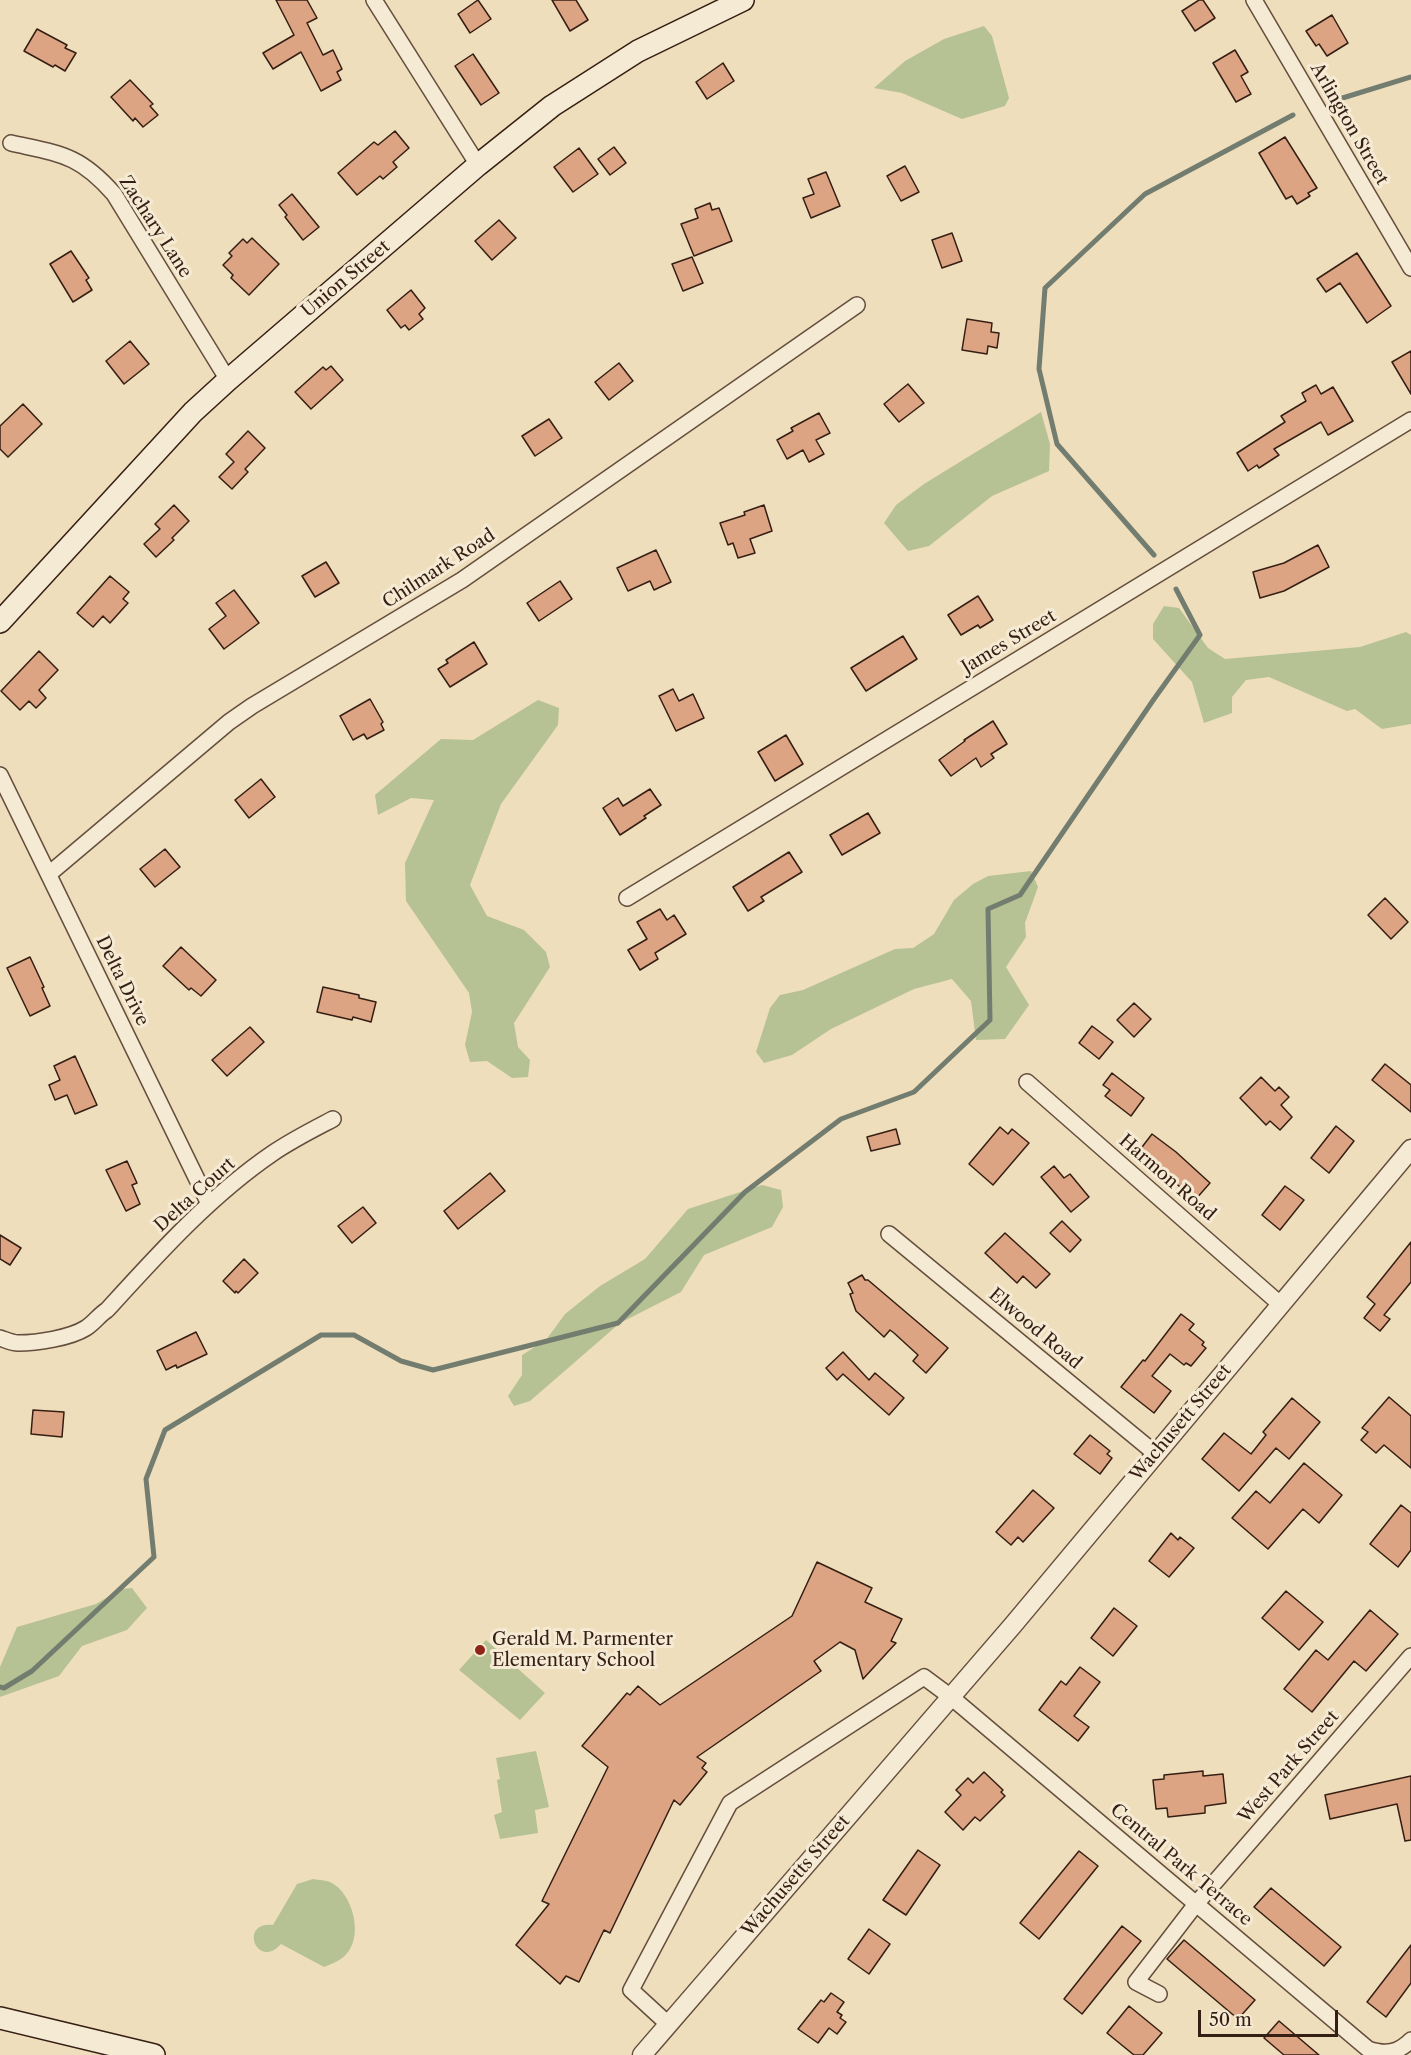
<!DOCTYPE html>
<style>
body{margin:0}
#map{position:relative;width:1411px;height:2055px;overflow:hidden;background:#efdebc;font-family:"Libre Caslon Text",serif}
canvas{display:block}
.scale{position:absolute;left:1198px;top:2010px;width:140px;height:27px;box-sizing:border-box;border:3px solid #351e13;border-top:0;padding-left:8px;font-size:18px;line-height:21px;white-space:nowrap;color:#351e13;-webkit-text-stroke:4px #f5ead3;paint-order:stroke}
</style>
<div id="map">
<canvas width="1411" height="2055"></canvas>
<div class="scale">50 m</div>
</div>
<script>
const context = document.querySelector('canvas').getContext('2d');
context.lineJoin = 'round';
function paint(path, color) {
  context.fillStyle = color;
  context.fill(path, 'evenodd');
}
function trace(path, color, width, dash) {
  context.strokeStyle = color;
  context.lineWidth = width;
  context.lineCap = dash ? 'butt' : 'round';
  context.setLineDash(dash || []);
  context.stroke(path);
}
function label(font, color, halo, rows, align = 'center') {
  context.font = font + ' "Libre Caslon Text",serif';
  context.lineWidth = 6;
  context.setLineDash([]);
  context.textBaseline = 'middle';
  context.strokeStyle = halo;
  context.fillStyle = color;
  for (const [text, x, y, turn = 0] of rows) {
    context.save();
    context.translate(x, y);
    context.rotate((+turn || 0) * Math.PI / 180);
    context.textAlign = isNaN(turn) ? turn : align;
    if (halo) context.strokeText(text, 0, 0);
    context.fillText(text, 0, 0);
    context.restore();
  }
}
paint(new Path2D(`
 M984,26L992,36L1009,98L1005,106L962,119L902,93L874,88L905,61L944,39Z
 M1041,412L1050,444L1049,471L992,496L929,546L908,551L884,523L896,505L924,484Z
 M1164,606L1179,608L1208,648L1225,659L1360,647L1406,632L1411,635V724L1382,729L1355,709L1347,711L1269,677L1246,680L1232,697V713L1204,723L1192,682L1153,639V624Z
 M538,700L559,708L558,725L501,804L470,885L487,916L524,930L546,952L550,967L514,1023L518,1047L530,1060L528,1077L512,1078L487,1061L470,1062L465,1045L472,1012L469,993L406,901L405,863L434,800L411,798L378,815L375,795L441,739L473,740Z
 M1031,871L1038,887L1025,923L1026,937L1006,967L1029,1005L1005,1039L976,1040L971,1001L952,979L914,989L831,1029L792,1055L764,1063L756,1052L770,1008L780,995L803,990L895,949L913,948L934,934L954,900L973,884L988,876Z
 M762,1185L781,1190L783,1207L772,1227L704,1255L681,1292L620,1323L530,1401L514,1406L508,1396L522,1375V1355L546,1340L565,1314L600,1286L645,1259L688,1209Z
 M132,1588L147,1608L127,1630L82,1646L59,1676L0,1697V1667L17,1627L96,1604L121,1589Z
 M486,1640L545,1693L520,1720L459,1670Z
 M536,1751L549,1807L535,1810L538,1833L500,1839L494,1815L502,1812L497,1780L500,1779L496,1758Z
 M313,1879C318,1880 327,1880 332,1883C352,1894 363,1933 348,1952C342,1960 334,1963 324,1967L281,1944C257,1971 238,1921 273,1925L297,1884Z`), '#b6c293');
trace(new Path2D(`
 M1336,100L1411,77
 M1154,555L1057,444L1039,369L1045,288L1145,194L1293,115
 M0,1687L4,1688L32,1671L154,1557L146,1479L165,1430L321,1335H354L401,1361L433,1370L618,1323L745,1192L841,1119L914,1092L990,1020L988,909L1020,895L1154,699L1200,635L1176,589`), '#727d70', 5);
const building = new Path2D(`
 M276,0H307L317,18L307,23L323,55L333,50L342,69L337,72L341,80L321,91L301,52L273,69L263,53L294,35Z
 M478,0L491,19L470,33L458,14Z
 M552,0H576L588,20L570,31Z
 M1199,0H1203L1215,18L1195,31L1182,11Z
 M1332,15L1348,43L1327,56L1319,44L1316,46L1306,31Z
 M37,29L67,45L65,48L76,53L65,71L55,65L53,67L24,51Z
 M1235,50L1248,72L1241,76L1251,94L1236,102L1213,63Z
 M473,54L499,93L481,105L455,66Z
 M723,63L734,81L707,99L696,82Z
 M130,80L153,104L150,106L158,115L143,127L135,118L133,121L111,97Z
 M395,131L409,148L393,162L397,167L383,179L380,176L357,195L338,173L374,142L378,145Z
 M1285,137L1317,188L1308,193L1310,196L1297,204L1292,196L1286,199L1259,153Z
 M614,147L626,163L610,175L598,159Z
 M579,148L598,174L573,192L554,167Z
 M905,166L919,192L901,201L887,176Z
 M826,172L840,206L811,218L803,198L814,194L808,179Z
 M292,194L319,227L303,240L285,217L287,215L279,205Z
 M710,203L712,210L719,208L732,241L694,256L681,224L698,218L695,209Z
 M499,220L516,238L492,260L475,241Z
 M952,233L962,261L942,268L932,240Z
 M252,238L279,264L249,295L231,278L233,275L223,265L232,256L229,253L243,239L247,243Z
 M71,251L89,278L86,280L92,290L73,302L50,264Z
 M1357,253L1391,306L1367,323L1340,283L1326,292L1317,279Z
 M692,257L703,283L683,291L672,264Z
 M411,290L425,308L419,314L423,319L409,330L405,325L401,328L387,310Z
 M967,319L992,323L991,332L999,333L997,348L988,346L987,354L962,350Z
 M130,341L149,364L124,384L106,361Z
 M1411,351V394L1392,362Z
 M619,363L633,381L609,400L595,382Z
 M331,366L343,380L311,409L295,392L323,367L326,370Z
 M908,384L924,403L899,422L884,404Z
 M1316,385L1321,394L1333,387L1353,421L1328,435L1321,422L1274,449L1279,455L1259,468L1257,465L1248,471L1237,453L1285,422L1281,416L1306,401L1302,393Z
 M23,404L42,424L8,457L0,449V426Z
 M819,413L830,433L816,440L824,454L809,462L803,450L787,459L777,440L793,431L791,428Z
 M549,419L562,438L535,456L522,436Z
 M248,431L265,448L245,469L248,472L232,489L219,477L234,462L226,454Z
 M174,505L189,521L172,538L174,540L156,557L144,544L160,529L155,524Z
 M764,505L772,531L750,539L755,553L738,558L733,543L728,545L720,523L745,515L744,512Z
 M1318,545L1329,567L1284,591L1260,598L1253,572L1284,563Z
 M656,550L671,582L654,590L650,581L628,591L617,568Z
 M326,562L339,583L315,597L302,576Z
 M110,576L129,592L123,599L128,603L110,623L103,616L93,627L77,613Z
 M560,581L572,599L539,621L527,603Z
 M234,590L259,623L224,649L209,629L226,616L216,603Z
 M978,596L993,620L980,628L978,625L961,635L948,615Z
 M903,636L917,659L866,691L851,668Z
 M474,642L487,664L450,687L438,669L448,663L446,660Z
 M39,651L58,670L39,690L46,698L36,708L29,701L20,710L1,691Z
 M673,689L679,701L693,694L704,718L676,731L659,696Z
 M370,699L383,722L381,724L384,730L367,739L364,734L353,740L340,716Z
 M993,721L1007,744L991,754L994,758L981,767L976,758L951,776L939,760L965,741L964,740Z
 M786,735L803,764L775,781L758,752Z
 M261,779L275,797L249,818L235,800Z
 M650,789L661,805L644,816L646,818L620,835L603,808L618,798L623,806Z
 M868,813L880,833L842,855L830,835Z
 M165,849L180,867L155,887L140,869Z
 M789,852L802,872L761,897L764,901L748,911L733,887Z
 M1385,898L1408,922L1391,939L1368,915Z
 M660,909L667,920L674,915L686,934L655,953L658,959L640,970L628,950L647,939L637,922Z
 M181,947L216,980L201,996L191,988L189,990L163,966Z
 M30,957L44,987L42,988L50,1006L30,1016L7,968Z
 M323,987L359,995V998L376,1002L371,1022L353,1017L352,1020L317,1012Z
 M1134,1003L1151,1019L1134,1037L1117,1020Z
 M1092,1026L1113,1042L1099,1059L1079,1043Z
 M250,1027L264,1042L227,1076L212,1060Z
 M75,1056L97,1105L75,1114L67,1095L55,1100L49,1085L60,1080L54,1066Z
 M1385,1064L1411,1085V1112L1372,1080Z
 M1112,1073L1144,1098L1131,1116L1105,1096L1110,1090L1103,1085Z
 M1261,1077L1275,1091L1279,1087L1289,1097L1281,1105L1292,1117L1280,1130L1270,1121L1266,1125L1240,1098Z
 M1336,1126L1354,1141L1329,1173L1311,1158Z
 M1000,1127L1008,1134L1012,1129L1029,1143L993,1185L969,1164Z
 M896,1129L900,1144L871,1151L867,1137Z
 M1152,1134L1176,1152L1210,1183L1195,1200L1164,1173L1165,1172L1139,1151Z
 M127,1161L137,1183L132,1185L140,1204L126,1211L106,1170Z
 M1054,1166L1064,1178L1070,1174L1089,1197L1071,1212L1041,1177Z
 M490,1173L505,1191L458,1229L444,1211Z
 M1285,1186L1304,1200L1280,1230L1262,1215Z
 M363,1207L376,1223L352,1243L338,1226Z
 M1062,1221L1081,1240L1070,1252L1050,1233Z
 M1005,1233L1050,1274L1036,1288L1023,1276L1017,1283L985,1253Z
 M0,1235L21,1248L10,1265L0,1259Z
 M1411,1242V1282L1384,1315L1390,1319L1380,1331L1364,1318L1375,1304L1367,1297Z
 M244,1259L258,1273L238,1293L236,1291L235,1293L223,1281Z
 M862,1275L865,1280H868L948,1348L926,1373L913,1361L918,1355L894,1333L890,1330L884,1337L856,1311L850,1294L853,1293L848,1283Z
 M1181,1314L1194,1324L1189,1330L1204,1342L1202,1345L1206,1348L1191,1366L1186,1363L1184,1365L1170,1354L1152,1376L1171,1391L1154,1413L1121,1387L1143,1360L1145,1361Z
 M196,1332L207,1354L177,1368L176,1365L166,1370L157,1351Z
 M843,1352L869,1380L875,1373L904,1398L889,1415L843,1374L837,1380L826,1368Z
 M1389,1397L1411,1416V1468L1384,1445L1376,1453L1361,1440L1368,1432L1362,1428Z
 M1292,1398L1320,1422L1289,1459L1276,1448L1239,1491L1202,1459L1224,1433L1251,1454L1266,1435L1263,1432Z
 M33,1410L64,1412L62,1437L31,1434Z
 M1090,1435L1110,1451L1107,1454L1112,1458L1100,1474L1074,1454Z
 M1304,1463L1342,1495L1319,1523L1303,1509L1268,1549L1232,1518L1256,1491L1270,1503Z
 M1033,1490L1054,1508L1023,1542L1018,1537L1011,1545L996,1532Z
 M1401,1505L1411,1513V1550L1398,1567L1370,1544Z
 M1171,1533L1178,1540L1180,1537L1194,1548L1169,1577L1149,1561Z
 M817,1562L872,1588L865,1602L902,1619L891,1641L896,1643L863,1679L855,1650L840,1642L814,1661L821,1671L697,1757L706,1763L702,1768L707,1772L680,1805L674,1800L610,1933L604,1930L579,1982L566,1976L560,1984L516,1945L549,1904L542,1901L608,1767L582,1746L627,1693L630,1695L638,1686L660,1705L792,1616Z
 M1286,1591L1323,1622L1299,1650L1262,1618Z
 M1114,1608L1137,1626L1113,1656L1091,1638Z
 M1370,1610L1398,1634L1366,1671L1354,1661L1312,1712L1284,1689L1316,1650L1328,1660Z
 M1080,1667L1100,1682L1074,1716L1089,1727L1078,1741L1039,1710L1061,1681L1066,1685Z
 M1203,1771V1776L1223,1774L1226,1803L1205,1806V1813L1168,1817L1167,1808L1156,1809L1153,1780L1164,1779V1775Z
 M984,1772L1003,1790L1001,1792L1005,1796L980,1821L975,1817L963,1830L945,1812L961,1795L956,1790L968,1778L973,1783Z
 M1411,1776V1840L1405,1841L1397,1804L1330,1819L1325,1795Z
 M918,1850L940,1865L906,1915L883,1900Z
 M1079,1851L1098,1866L1039,1939L1020,1923Z
 M1271,1888L1341,1947L1324,1966L1254,1907Z
 M1122,1926L1141,1941L1082,2014L1064,1999Z
 M869,1929L890,1944L869,1974L848,1959Z
 M1184,1940L1255,2000L1238,2019L1167,1959Z
 M1411,1945V1983L1386,2017L1367,2002Z
 M831,1993L844,2002L837,2012L842,2015L840,2018L846,2022L837,2034L829,2028L818,2043L798,2029L821,2000L824,2002Z
 M1129,2006L1162,2033L1143,2055H1134L1107,2033Z
 M1279,2021L1319,2055H1284L1264,2038Z`);
paint(building, '#dca483');
trace(building, '#351e13', 1.5);
const minor = new Path2D(`
 M374,0L478,165
 M1254,0L1411,268
 M11,143C60,154 79,154 114,194L228,380
 M0,775L209,1204
 M49,874L229,722L252,706L462,580L857,305
 M627,898L1411,420
 M1027,1082L1280,1304
 M889,1234L1156,1454
 M0,1338C6,1340 12,1343 18,1343C37,1343 70,1338 86,1328C95,1322 99,1315 107,1310C158,1254 210,1196 273,1153C292,1140 312,1130 333,1119
 M1159,1994L1136,1982L1196,1904L1411,1656
 M668,2024L631,1990L730,1803L924,1677L951,1697L1368,2049C1386,2055 1398,2053 1411,2040`);
const tertiary = new Path2D(`
 M642,2055L1013,1625L1411,1149`);
const secondary = new Path2D(`
 M0,622L193,412L228,380L478,165L552,106L638,51L743,0
 M0,2018L154,2055`);
trace(minor, '#644e3d', 18);
trace(tertiary, '#644e3d', 21);
trace(secondary, '#351e13', 24);
trace(minor, '#f5ead3', 15);
trace(tertiary, '#f5ead3', 18);
trace(secondary, '#f5ead3', 21);
for (const [x, y, r, color] of [
 [480,1650,6,"#8f2418"]
]) {
  const dot = new Path2D();
  dot.arc(x, y, r, 0, 2 * Math.PI);
  context.fillStyle = color;
  context.fill(dot);
  trace(dot, '#f5ead3', 2);
}
label('18px', '#351e13', '#f5ead3', [
 ["Arlington Street",1349,124,60],
 ["Zachary Lane",155,227,57],
 ["Union Street",346,279,-40],
 ["Chilmark Road",439,569,-33],
 ["James Street",1009,642,-31],
 ["Delta Drive",122,981,64],
 ["Harmon Road",1167,1178,41],
 ["Delta Court",195,1195,-42],
 ["Elwood Road",1035,1329,40],
 ["Wachusett Street",1181,1423,-50],
 ["West Park Street",1289,1767,-49],
 ["Central Park Terrace",1181,1865,40],
 ["Wachusetts Street",796,1876,-49]
]);
label('18px', '#351e13', '#f5ead3', [
 ["Gerald M. Parmenter",492,1640],
 ["Elementary School",492,1661]
], 'left');
</script>
